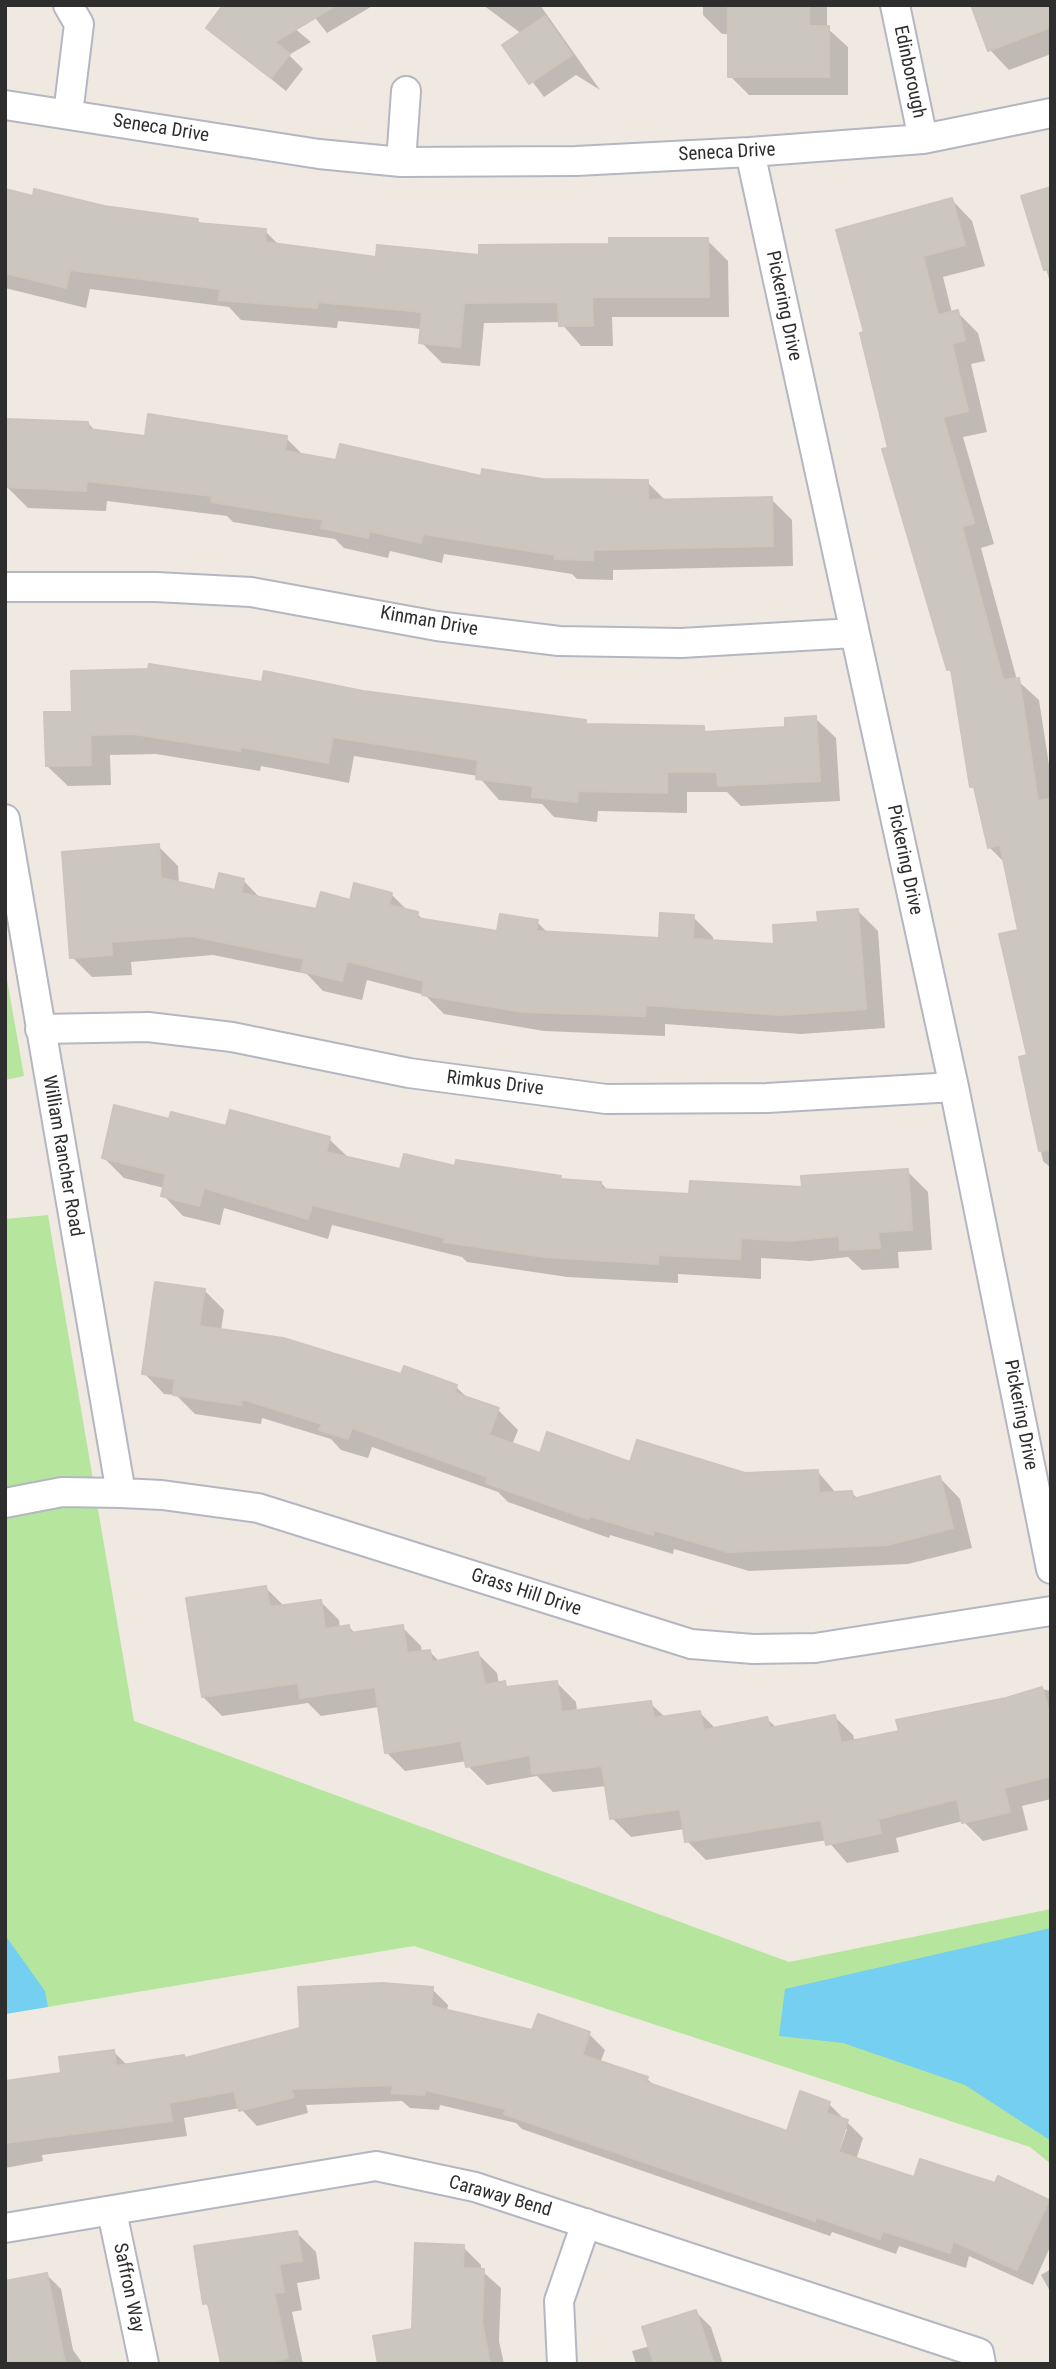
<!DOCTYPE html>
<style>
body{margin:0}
#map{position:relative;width:1056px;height:2369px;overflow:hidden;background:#efe9e1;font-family:"Roboto Condensed",sans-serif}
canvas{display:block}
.frame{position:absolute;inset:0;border:7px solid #2e2e2e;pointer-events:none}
</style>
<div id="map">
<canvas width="1056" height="2369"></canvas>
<div class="frame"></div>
</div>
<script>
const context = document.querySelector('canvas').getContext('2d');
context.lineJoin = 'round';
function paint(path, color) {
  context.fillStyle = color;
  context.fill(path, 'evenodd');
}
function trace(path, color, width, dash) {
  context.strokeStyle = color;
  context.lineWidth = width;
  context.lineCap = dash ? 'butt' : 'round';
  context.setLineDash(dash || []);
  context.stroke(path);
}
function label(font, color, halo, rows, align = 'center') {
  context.font = font + ' "Roboto Condensed",sans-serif';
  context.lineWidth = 5;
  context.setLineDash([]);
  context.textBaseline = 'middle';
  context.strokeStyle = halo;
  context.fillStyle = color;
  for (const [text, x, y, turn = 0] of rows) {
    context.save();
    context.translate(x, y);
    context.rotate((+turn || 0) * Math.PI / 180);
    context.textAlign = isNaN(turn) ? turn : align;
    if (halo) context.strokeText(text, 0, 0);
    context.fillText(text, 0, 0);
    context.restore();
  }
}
paint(new Path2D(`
 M5,968L24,1076L5,1080Z
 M48,1215L134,1721L789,1962L1051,1909V2164L1030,2147L414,1946L5,2014V1219Z`), '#b6e59e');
paint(new Path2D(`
 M1051,1928V2141L965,2085L843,2043L779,2036L785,1989Z
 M5,1935L45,1991L48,2007L5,2014Z`), '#75cff0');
paint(new Path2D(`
 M266,5L311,42L289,55L303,69L286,91L208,28Z
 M305,5H374L327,33Z
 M483,5H540L600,90L576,75L544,97L505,46L522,34Z
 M703,5H827V28L848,47V95H749L730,76V34H722L703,15Z
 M1051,5V54L1009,70L990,50Z
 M1051,189V285L1024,197Z
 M5,190L34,198L197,220L202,225L265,231L280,246L377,259L481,257L707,240L728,261L729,317H612L613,346H581L560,322L484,323L480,366L442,363L421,342L422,329L338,321L337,328L241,320L229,307L90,289L86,308L5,288Z
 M952,200L972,221L985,266L943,277L952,313L957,312L978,333L985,361L971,364L987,432L963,437L994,544L981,548L1017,680L1039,700L1051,778V1168L1043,1161L1021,1058L1029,1057L1020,932L1006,864L989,847L977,791L971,786L954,675L948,669L862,335Z
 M88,423L96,432L147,438H286L305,457L482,478L647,482L666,501L771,499L792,520L793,566L613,570V580L577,579L572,574L444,554L442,563L390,551L388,558L344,548L335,539L233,522L227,516L107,501L106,511L28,508L7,487Z
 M264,684L363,693L585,722L589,726L703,728L708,733L787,729L815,718L836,738L840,801L741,806L727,792H687V813L598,811L597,822L554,817L542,804L499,800L478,776L354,756L349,783L261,766L260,771L156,754L110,755L111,785L68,786L47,766L74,713Z
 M158,846L178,866L179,884L217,892L243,880L262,900L318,911L391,894L408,911L417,914L425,921L499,934L537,922L548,933L661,940L693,917L713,937V942L776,946L820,924L858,911L878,931L885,1028L801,1034L665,1024V1036L544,1031L444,1014L425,995L367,980L362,1000L323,991L307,974L213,955L131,962L132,975L92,977L72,957Z
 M170,1121L329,1139L350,1159L401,1171L457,1168L560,1178L563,1181L601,1183L609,1191L691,1196L804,1189L907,1171L928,1192L932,1250L898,1252L899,1268L862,1270L848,1257L810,1261L761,1258V1279L678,1274V1283L567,1277L467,1262L462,1257L332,1225L328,1239L224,1208L220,1225L183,1216L163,1195L164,1188L124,1178L103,1157Z
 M204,1290L224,1310L221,1331L456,1387L469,1399L498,1410L518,1430L512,1445L541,1455L745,1475L817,1471L837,1494L852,1493L858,1499L940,1478L960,1499L972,1548L908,1564L749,1571L674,1549L673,1554L610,1535L609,1538L508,1502L498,1492L372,1447L368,1458L341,1450L331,1439L262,1418L261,1424L195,1414L176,1395L164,1394L144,1373Z
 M266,1588L285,1607L320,1601L339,1620L340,1628L349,1627L356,1634L402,1627L421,1646L422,1652L429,1651L440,1662L478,1654L497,1673L499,1684L504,1683L509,1688L557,1683L576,1702L577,1711L650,1703L666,1718L700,1713L716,1729L767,1719L777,1728L834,1716L853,1735L855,1742L901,1732L1042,1689L1051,1691V1799L1022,1806L1028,1830L983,1841L963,1821L896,1838L899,1852L847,1863L827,1840L706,1860L687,1841L685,1829L631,1837L612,1818L607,1786L553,1792L537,1776L487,1785L468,1766L467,1761L405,1771L386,1752L379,1707L321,1716L308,1703L222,1716L203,1697Z
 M432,1989L448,2005L447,2011L533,2033L589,2034L605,2050L600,2063L647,2079L656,2087L788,2133L829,2104L863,2138L856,2160L915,2179L1048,2201L1051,2204V2245L1033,2285L969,2256L966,2268L899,2246L896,2254L832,2232L830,2236L522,2129L516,2123L440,2105L439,2110L410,2108L402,2101L306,2105L308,2113L257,2126L240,2108L184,2118L187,2136L42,2155L43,2161L5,2168V2082L63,2075L113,2051L128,2066L187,2060L302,2029ZM843,2129H847L836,2161L833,2160Z
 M297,2233L316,2252L320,2279L297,2283L302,2310L292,2312L303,2364H223L211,2309L205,2303Z
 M463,2247L481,2265V2270L501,2288L499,2341L504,2364H380L414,2331Z
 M1051,2269V2293L1041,2275Z
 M47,2275L61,2289L73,2350L83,2364H5Z
 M696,2312L711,2327L723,2364H636L632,2351L650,2346Z`), '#0003');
const building = new Path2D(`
 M223,5H337L275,42L290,54L271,78L206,28Z
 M728,5H809V26H829V77H728Z
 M971,5H1051V27L988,51Z
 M545,16L572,55L529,84L502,45Z
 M1051,187V270H1044L1021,196Z
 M5,189L33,196L34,189L104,206L198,219L197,223L266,229L265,242L376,257L377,245L479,255V245L609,244V238H708L709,297H592L593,326H559L558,302L464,303L460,347L419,343L422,312L318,302L317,308L219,300L220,289L70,270L66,288L5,273Z
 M952,198L965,245L923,256L938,315L958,310L965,340L952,344L968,411L943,417L974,523L962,527L1003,680L1019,678L1038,801L1048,799L1051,813V1150L1039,1151L1019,1057L1027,1055L999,934L1018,930L1000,845L988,848L974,787H970L951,669L947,670L882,449L888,448L860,333L864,332L836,230Z
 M148,414L287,436L285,451L336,460L340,444L481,476L482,469L542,479L648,480V500L772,497L773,546L593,550V560L554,559L555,555L423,534L421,543L369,531L368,538L321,528L323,520L211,502L212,496L87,481L86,491L5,487L8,419L88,422V429L145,436Z
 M149,664L262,682L264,671L363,691L586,720V724L704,726V732L785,727V718L816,716L820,781L718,786L717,772H667V793L578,791L577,802L532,797L533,786L476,779L478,760L333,737L328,763L241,747L240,751L134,734L90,735L91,765L46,766L44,712H72L71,671L148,669Z
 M159,844L161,878L215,890L219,873L244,879L241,893L316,909L321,892L350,900L354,883L392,893L389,905L418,912L417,918L497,931L500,914L538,920L536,931L659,938L660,913L694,915L693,939L774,944L773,925L818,922L817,912L858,909L866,1009L780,1015L646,1005L645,1016L523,1012L422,995L424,981L347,961L342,981L301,971L304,959L192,936L111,942L112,955L70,958L62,852Z
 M114,1105L169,1119L171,1112L226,1126L230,1110L330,1137L326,1152L400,1169L404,1154L455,1166L456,1160L561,1176L560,1179L601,1182V1189L689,1194L690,1181L802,1187L801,1176L908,1169L912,1230L878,1232L880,1248L840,1250L839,1236L788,1241L741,1238L740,1259L658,1255V1264L545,1257L444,1242L445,1238L312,1205L308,1219L204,1188L199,1206L161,1196L166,1174L102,1158Z
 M155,1282L205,1289L199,1326L283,1338L401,1374L404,1366L457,1385L455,1393L499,1408L489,1435L540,1453L547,1432L630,1462L637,1440L745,1473L818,1470L819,1493L852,1491L853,1499L940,1476L953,1528L887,1545L728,1552L654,1530L653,1535L590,1516L588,1519L486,1483L488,1477L352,1428L348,1439L319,1430L322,1424L242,1399L241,1405L173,1395L175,1379L142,1374Z
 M266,1586L270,1607L321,1600L325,1629L349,1625L350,1633L403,1625L407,1653L430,1650L432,1662L478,1652L485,1685L505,1681L506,1687L557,1681L561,1712L651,1701L654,1718L700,1711L704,1730L767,1717L770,1728L835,1715L841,1743L899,1731L896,1720L1006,1698L1042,1687L1051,1719V1776L1004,1788L1010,1812L962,1823L957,1799L878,1819L881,1833L826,1845L821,1820L685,1842L680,1809L610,1819L602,1766L532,1774L530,1755L466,1767L461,1741L385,1753L375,1687L300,1698L298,1683L202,1697L186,1598Z
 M382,1983L433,1987L431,2006L532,2030L538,2014L590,2032L582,2055L648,2077L646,2082L787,2131L800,2091L830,2102L826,2113L848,2120L838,2152L914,2177L920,2159L995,2183L998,2176L1049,2200L1017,2270L953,2241L950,2253L883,2231L880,2239L816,2217L815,2221L504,2114L506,2109L425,2090L424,2095L392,2093L393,2085L291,2089L294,2097L239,2111L234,2091L169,2103L172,2121L5,2143V2081L61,2073L59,2057L114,2050L116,2066L184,2055L185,2058L300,2028L298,1987Z
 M297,2231L302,2261L279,2264L284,2292L274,2293L288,2358L263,2364H221L208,2303L203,2304L194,2246Z
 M415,2243L464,2245L463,2268L484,2269L482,2321L490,2364H378L373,2336L412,2329Z
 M47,2273L65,2364H5V2281Z
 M696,2310L714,2364H654L642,2327Z`);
paint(building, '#cbc7bf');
trace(building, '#cbc5ba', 2);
const street = new Path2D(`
 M895,5L923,139
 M5,105L319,154L401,162L576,161L750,152L923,139L1051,113
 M68,114L79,24L68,5
 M750,152L954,1087L1051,1569
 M401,162L406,91
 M5,587H156L251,592L437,626L559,641L681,643L854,633
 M5,819L121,1493
 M40,1029L148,1027L232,1037L409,1073L606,1099L767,1098L954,1087
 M5,1503L62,1492L121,1493L162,1495L258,1508L691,1644L753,1649L815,1648L1051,1611
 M112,2212L144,2364
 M5,2228L376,2166L475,2187L979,2353L981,2364
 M562,2364L559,2301L586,2223`);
trace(street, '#b4b7c1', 32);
trace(street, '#fff', 28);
label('19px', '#2e2e2e', '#fff', [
 ["Edinborough",909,72,78],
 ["Seneca Drive",161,129,9],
 ["Seneca Drive",727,153,-3],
 ["Pickering Drive",783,306,78],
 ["Kinman Drive",429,622,10],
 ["Pickering Drive",904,860,78],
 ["Rimkus Drive",495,1084,7],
 ["William Rancher Road",62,1156,80],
 ["Pickering Drive",1020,1415,79],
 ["Grass Hill Drive",526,1593,18],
 ["Caraway Bend",500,2197,16],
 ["Saffron Way",128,2288,78]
]);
</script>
